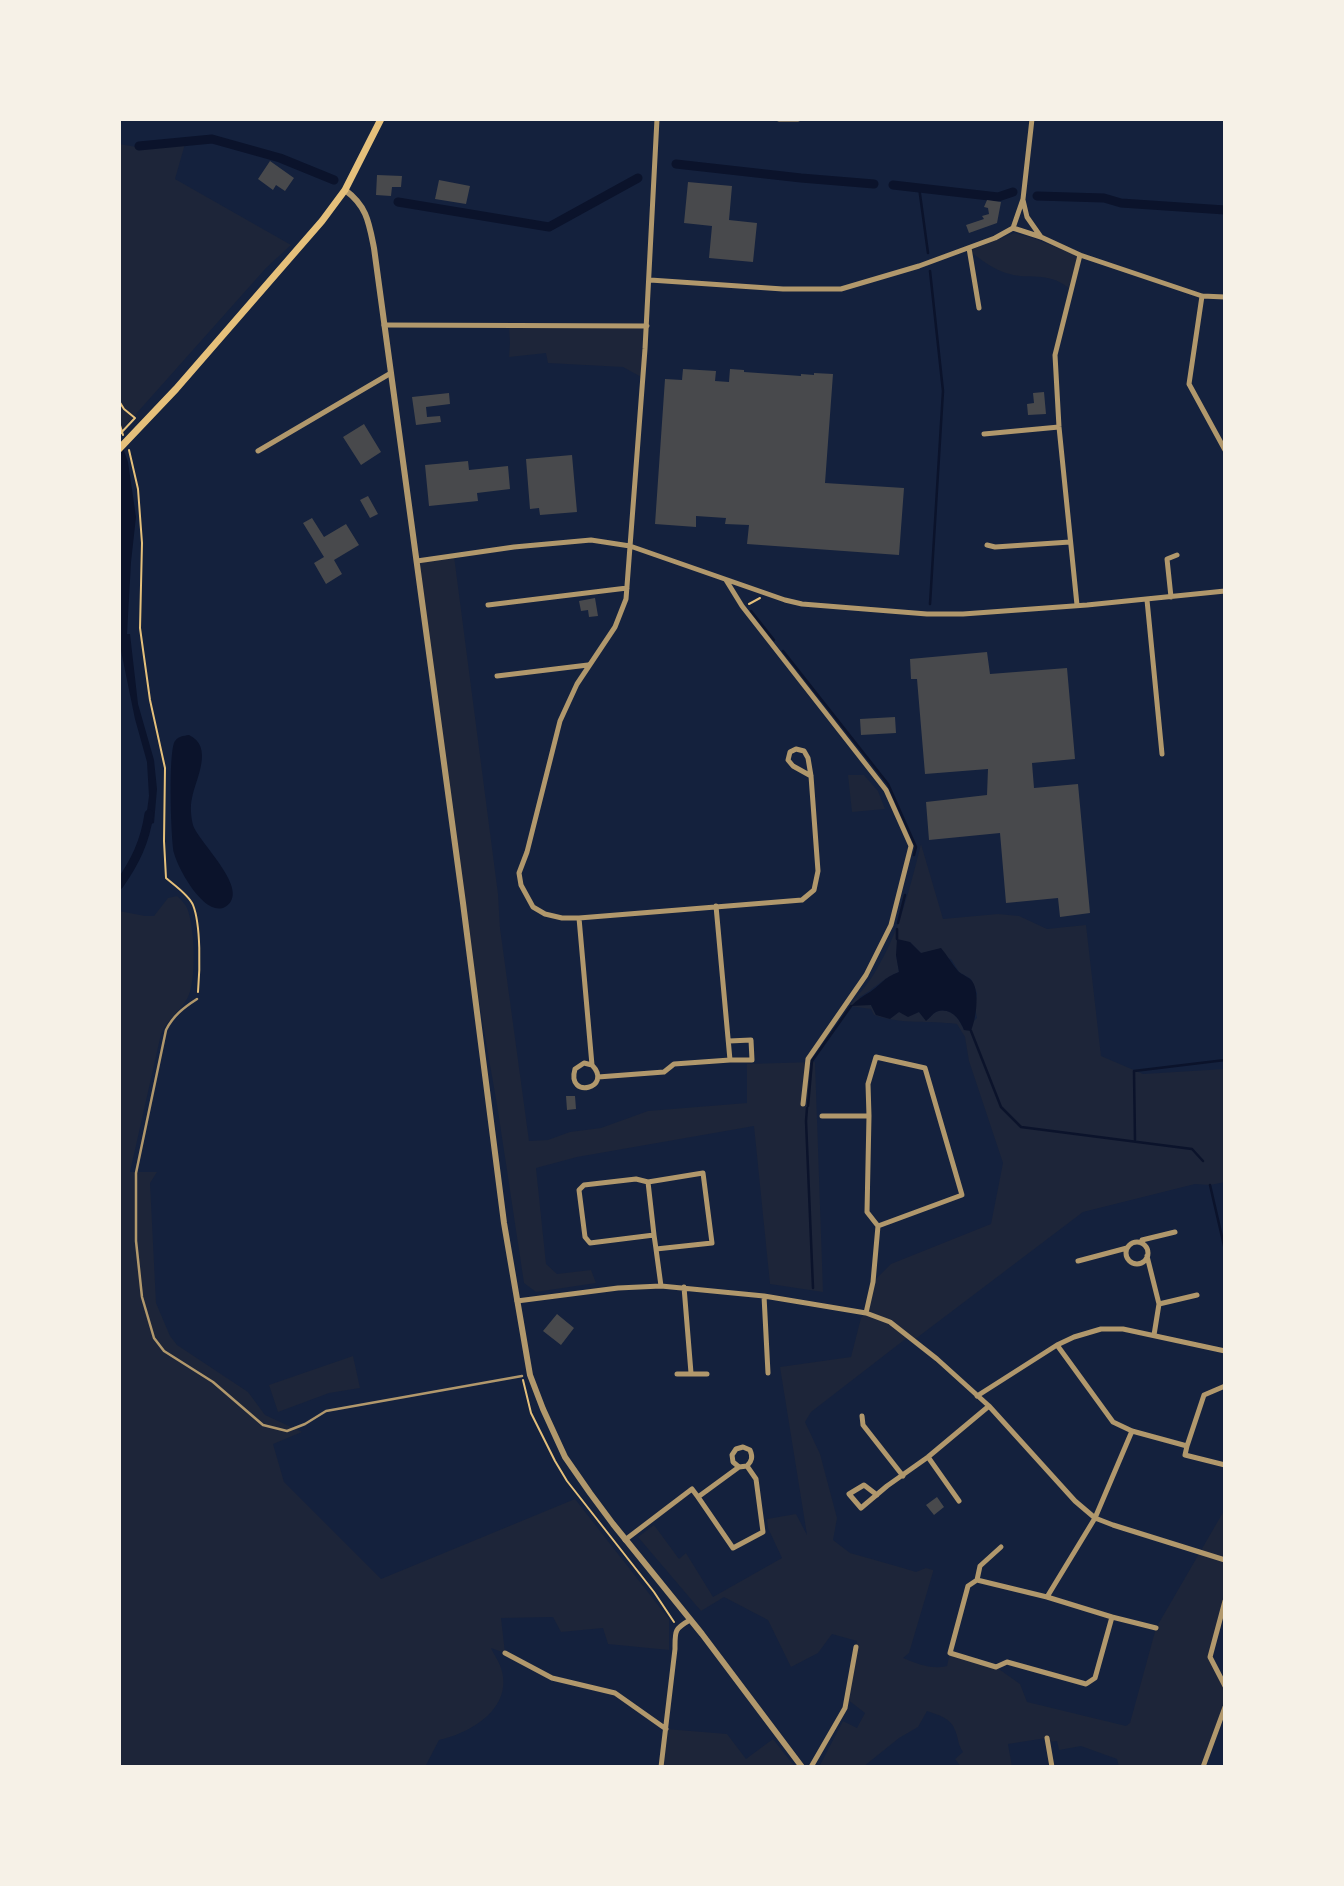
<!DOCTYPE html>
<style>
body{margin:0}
#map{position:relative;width:1344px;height:1886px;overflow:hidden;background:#14213d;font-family:Overpass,sans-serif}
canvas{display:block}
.frame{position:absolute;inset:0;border:121px solid #f6f1e7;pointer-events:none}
</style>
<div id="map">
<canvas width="1344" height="1886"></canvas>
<div class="frame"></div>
</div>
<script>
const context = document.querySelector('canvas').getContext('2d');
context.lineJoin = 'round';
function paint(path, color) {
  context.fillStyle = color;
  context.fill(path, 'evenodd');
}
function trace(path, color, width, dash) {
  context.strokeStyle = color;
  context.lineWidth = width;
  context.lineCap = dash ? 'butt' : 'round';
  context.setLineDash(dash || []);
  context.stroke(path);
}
paint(new Path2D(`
 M119,144L143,148L185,144L175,179L291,245L266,268L119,433Z
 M1014,233L1033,238L1078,256L1069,288C1045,270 1030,281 1006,273C993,269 983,261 972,253L971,250Z
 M509,326H647L643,378L623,367L548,363L546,353L509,357L510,343Z
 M454,556L498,894L500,928L529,1141L548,1140L570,1132L601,1128L648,1111L747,1103V1064L815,1062L823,1292L770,1284L754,1126L577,1157L536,1168L546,1264L557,1274L591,1270L596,1283L536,1292L524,1283L498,1111L465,920L417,561Z
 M848,775H864L878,791L885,809L852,812Z
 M921,844L943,919L998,914L1019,916L1047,929L1086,925L1101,1056L1143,1074L1225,1069V1182L1210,1185L1195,1184L1083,1212L914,1340L908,1337L811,1412L805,1422L820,1454L837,1518L833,1540L850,1553L903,1568L916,1572L926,1568L933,1570V1572L909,1653L903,1658C918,1664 932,1670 947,1666L950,1653L996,1667L1020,1684L1027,1702L1126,1726L1130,1723L1156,1628L1225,1509V1601L1210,1657L1225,1686V1707L1203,1767H1119L1117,1759L1081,1746L1059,1750L1057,1741L1047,1742L1046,1738L1008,1744L1012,1767H961L955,1759L963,1752C957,1743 959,1739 955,1730C951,1718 938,1715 927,1711L918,1727L899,1738L863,1767H819L843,1721L857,1728L865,1713L847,1699L857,1641L832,1634L818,1653L791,1667L768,1620L724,1597L701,1611L638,1537L654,1525L679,1559L686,1553L713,1597L782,1558L768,1528L767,1519L796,1514L807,1535L780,1367L851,1357L861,1318L866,1312L873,1282L891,1264L991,1224L1003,1163L969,1061L965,1037L957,1024C928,1020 903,1025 874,1015L871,1009L849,1006C858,995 868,984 875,972C899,933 910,888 921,844ZM910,942L921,953L951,959L959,972L971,979L977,993L975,1008L977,1018L964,1030C960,1019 950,1006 936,1012C932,1014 930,1018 926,1020L919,1012H899L876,1015L871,1005L858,998C873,990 883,978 899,972L896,955Z
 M177,896C181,900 185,903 187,908C195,926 197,983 187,999C179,1013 168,1018 161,1034L130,1172H157L150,1183L156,1303L170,1336L177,1345L248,1392L265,1415L302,1432L273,1444L284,1482L381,1579L575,1499L669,1619V1650L608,1644L603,1628L561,1632L553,1617L501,1618L505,1653L491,1648C494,1655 499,1661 501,1668C514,1708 471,1733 439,1740L425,1767H119V911L145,916H154L168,898Z
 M353,1356L360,1388L329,1393L278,1412L269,1385Z
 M666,1729L727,1734L746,1759L773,1739L795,1767H661Z`), '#1d2539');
paint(new Path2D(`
 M119,437L128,462L136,517L131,562L127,634H130L138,704L154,760L157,789L154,823L145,826L149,796L147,762L135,719L119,641Z
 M189,735C214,747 196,778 192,798C190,806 191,817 193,825C198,842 253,891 225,907C205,918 178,869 174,853C171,840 168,750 175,741C179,736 183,736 189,735Z
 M897,939L910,942L921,953L941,948C947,955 952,964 958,971C962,975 969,977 972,981C980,992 976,1019 971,1031L964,1030C960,1019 950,1006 936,1012C932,1014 930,1018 926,1021L919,1012L908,1017L899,1012L890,1019L876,1015L871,1005L851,1006C857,1000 863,996 870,992C882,984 883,978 899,972L896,955Z`), '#0b132b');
trace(new Path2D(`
 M919,187L928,253
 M930,604L943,391L930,271
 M751,611L774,640
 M783,651L888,784L916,847L914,855
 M898,923L905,895
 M897,929V939
 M971,1031L1001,1107L1021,1127L1192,1149L1203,1161
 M808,1106L812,1061L851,1006
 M807,1108L806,1121L813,1288
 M1135,1141L1134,1071L1225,1060
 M1210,1185L1225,1250`), '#0b132b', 2.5);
trace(new Path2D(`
 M139,146L212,139L280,158L334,180
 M676,164L801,178L874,184
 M893,185L998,197L1013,192
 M1037,196L1104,198L1121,203L1225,210
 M398,202L549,227L638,178
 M119,885C135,862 145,842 149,814`), '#0b132b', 9);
paint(new Path2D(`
 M270,161L294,178L285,191L276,185L273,190L258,179Z
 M377,175L402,176L401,187H392L391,196L376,195Z
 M439,180L470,186L466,204L435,199Z
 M688,182L732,186L729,220L757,223L753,262L709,258L712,226L684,223Z
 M987,200L1001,202L997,223L969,233L966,225L984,219L982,216L989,214L988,208L984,207Z
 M683,369L716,371L715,381L729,382L730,369L744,370V372L801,376V374L814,375V373L833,374L825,483L904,488L899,555L747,544L749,525L725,524L726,518L696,516V527L655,524L665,379L682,380Z
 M1044,392L1046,414L1028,415L1027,404L1034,403L1033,393Z
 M449,393L450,404L426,407L427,417L440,416L441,422L416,425L412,397Z
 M364,424L381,452L361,465L343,437Z
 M572,455L577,512L540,515L539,508L530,509L526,459Z
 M468,461L469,470L508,466L510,489L477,493L478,501L429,506L425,465Z
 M368,496L378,514L370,518L360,500Z
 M312,518L324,537L346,524L359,545L334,560L342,574L326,584L314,563L324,557L303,523Z
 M595,598L598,616L589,617L588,610L581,611L579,601Z
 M987,652L990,674L1067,668L1075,759L1032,763L1034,788L1078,784L1090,913L1060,917L1058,898L1006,903L1000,833L929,840L926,802L987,795L988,769L925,774L917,679H911L910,659Z
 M895,717L896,733L861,735L860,719Z
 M566,1096H575L576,1109L567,1110Z
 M557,1314L574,1328L561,1345L543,1331Z
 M937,1497L944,1507L934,1515L926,1505Z`), '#48494c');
trace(new Path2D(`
 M119,401L124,409L135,418L119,435
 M119,422L123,435
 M129,450L138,489L142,543L140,628L150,700L165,768L164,841L166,878C174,885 189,895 193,905C201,925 200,970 198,992
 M749,604L760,598
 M523,1380L531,1413L555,1461L567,1481L654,1592L674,1622`), '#e5c07b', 2);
trace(new Path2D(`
 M197,999C183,1008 173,1016 166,1030L136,1173V1241L142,1297L154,1338L164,1351L213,1382L263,1425L287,1431L305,1424L326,1411L522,1376`), '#b1986c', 2.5);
trace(new Path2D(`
 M657,119L645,349L626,599L615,627L577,684L560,721L527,852L519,873L521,885L533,907L545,914L562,918H579L802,900L814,890L818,871L811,776L808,758L804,751L796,749L790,752L788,760L793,766L811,776
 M779,119H798
 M1023,200L1027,217L1041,237
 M1013,228L1023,199L1032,119
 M969,248L979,308
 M650,280L783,289H841L919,266L995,238L1013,228L1041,237L1080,255L1202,296L1225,297
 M1202,296L1189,384L1225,450
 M384,325L647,326
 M984,434L1059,427
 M258,451L391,373
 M987,545L995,547L1070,542
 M417,561L514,547L591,540L630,546L785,600L802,604L927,614H963L1087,605L1225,591
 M726,580L742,606L886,790L911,846L891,925L866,975L808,1059L803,1104
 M1171,597L1167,559L1177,555
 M1147,600L1162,754
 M488,605L627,588
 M1077,605L1059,427L1055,355L1080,255
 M497,676L588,665
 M716,906L730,1060H752L751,1040L729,1041
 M579,918L592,1065C614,1088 566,1100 575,1069L584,1063L592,1065
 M598,1077L664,1072L674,1064L730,1060
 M822,1116H869
 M648,1182L654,1235
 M1126 1253a11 11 0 1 1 22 0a11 11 0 1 1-22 0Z
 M1141,1243L1142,1240L1175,1232
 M656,1249L654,1235L590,1243L585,1237L579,1190L584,1185L636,1179L648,1182L703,1173L712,1243L656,1249L661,1286
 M1147,1256L1159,1304L1154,1335
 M1078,1261L1127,1248
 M684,1287L691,1373
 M764,1296L768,1373
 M517,1301L618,1288L661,1286L764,1296L866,1313L890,1322L937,1359L989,1406L1075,1501L1095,1518L1113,1525L1225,1560
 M1159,1304L1197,1295
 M866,1313L873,1282L878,1226L962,1195L925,1068L876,1057L868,1084L869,1116L867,1212L878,1226
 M1057,1345L1113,1422L1132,1431L1187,1446L1185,1455L1225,1465
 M677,1374H707
 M977,1396L1057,1345L1074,1337L1101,1329H1123L1225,1351
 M862,1416L863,1425L903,1476
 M1187,1446L1204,1395L1225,1386
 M928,1457L959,1501
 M739,1467L733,1462L732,1455L736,1449L743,1447L750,1450C753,1457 752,1461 747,1466
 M877,1495L864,1485L849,1494L861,1508L887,1486L928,1457L989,1406
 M625,1540L692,1489L698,1497L739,1467L747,1466L756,1479L763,1532L733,1548L698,1497
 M977,1580L980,1566L1001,1547
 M1047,1597L1112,1617L1095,1678L1086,1684L1007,1662L996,1667L950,1653L968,1586L977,1580L1047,1597L1095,1518L1132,1431
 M1225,1601L1210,1657L1225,1686
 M1112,1617L1156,1628
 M505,1653L552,1678L615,1693L666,1729
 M1047,1738L1052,1767
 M661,1767L675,1649C675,1631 674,1629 690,1620
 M811,1767L845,1708L856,1647
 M1203,1767L1225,1707`), '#b1986c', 5);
trace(new Path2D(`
 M345,190C367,206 369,223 374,248L463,903L504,1223L530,1375L543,1409L565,1457L590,1493L613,1524L702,1634L802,1767`), '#b1986c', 6);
trace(new Path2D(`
 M119,449L176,389L322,221L345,190L381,119`), '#e5c07b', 7);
</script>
